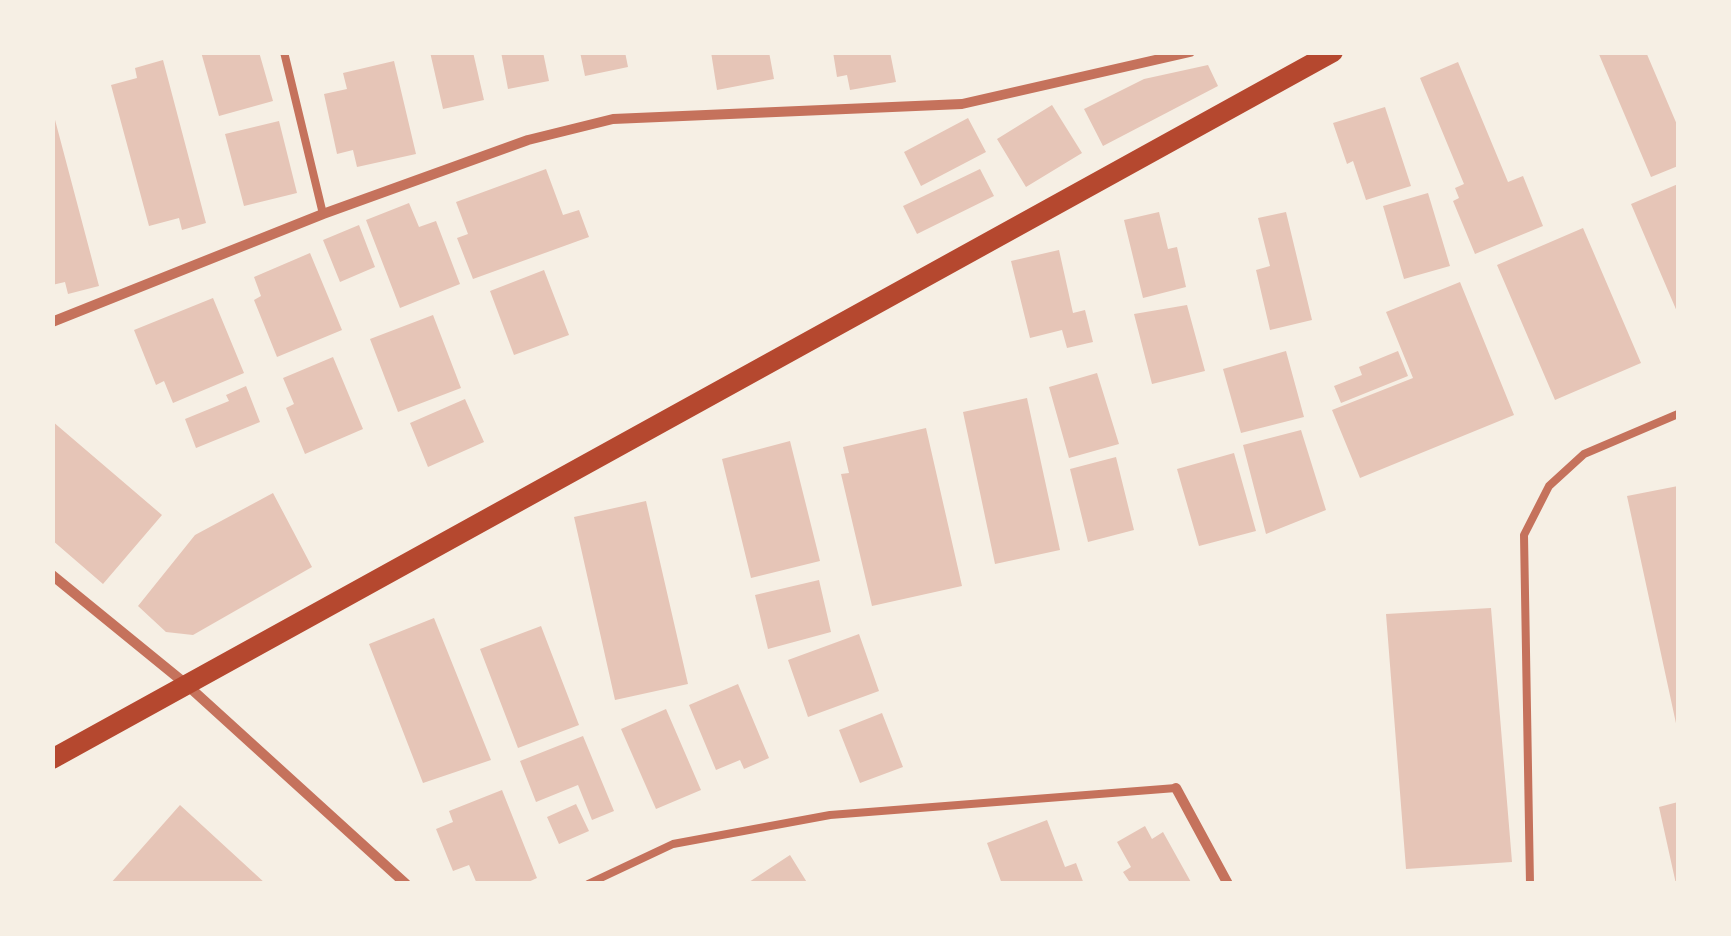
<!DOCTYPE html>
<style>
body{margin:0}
#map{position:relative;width:1731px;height:936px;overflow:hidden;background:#f6efe4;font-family:"Fira Sans Condensed",sans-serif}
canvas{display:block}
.frame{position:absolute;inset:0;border:55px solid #f6efe4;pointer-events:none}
</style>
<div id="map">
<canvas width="1731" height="936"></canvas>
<div class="frame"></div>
</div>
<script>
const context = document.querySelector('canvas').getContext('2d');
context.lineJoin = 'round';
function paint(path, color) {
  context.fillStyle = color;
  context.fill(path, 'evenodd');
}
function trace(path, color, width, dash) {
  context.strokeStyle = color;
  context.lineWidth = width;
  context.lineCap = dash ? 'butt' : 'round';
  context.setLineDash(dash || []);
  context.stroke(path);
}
paint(new Path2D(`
 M201,52H259L273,101L219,116Z
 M430,52H473L484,100L443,109Z
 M501,52H543L549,81L508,89Z
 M580,52H625L628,67L585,76Z
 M711,52H769L774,79L717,90Z
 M833,52H890L896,82L850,90L847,75L837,77Z
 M1598,52H1646L1678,127V166L1651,177Z
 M163,60L206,223L182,230L179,218L149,226L111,85L137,78L135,68Z
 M394,61L416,154L357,167L353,150L337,154L324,94L347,89L343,73Z
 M1458,62L1508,182L1523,176L1543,226L1475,254L1453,201L1459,198L1455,188L1464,184L1420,78Z
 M1208,65L1218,86L1103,146L1084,109L1144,79Z
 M1052,105L1082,153L1026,187L997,139Z
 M1385,107L1411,186L1366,200L1353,161L1347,164L1333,123Z
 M54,116L99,286L68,294L65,282L52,285Z
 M968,118L986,152L921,186L904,152Z
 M279,121L297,193L244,206L225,134Z
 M546,169L563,215L579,210L589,237L473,279L457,238L468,234L456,202Z
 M980,169L994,196L917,234L903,206Z
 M1678,184V314L1631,204Z
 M1428,193L1450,266L1404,279L1383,206Z
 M409,203L419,227L436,221L460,284L400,308L366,220Z
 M1159,212L1168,249L1177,247L1186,287L1143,298L1124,220Z
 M1286,212L1312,320L1270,330L1256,270L1270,266L1258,218Z
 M359,225L375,267L340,282L323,240Z
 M1583,228L1641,363L1555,400L1497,265Z
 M1059,250L1073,313L1085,310L1093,342L1067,348L1062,330L1030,338L1011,261Z
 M310,253L342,330L277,357L254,300L261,296L254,277Z
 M544,270L569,335L514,355L490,291Z
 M1460,282L1514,415L1360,478L1332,410L1413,378L1386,312Z
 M213,298L244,373L173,403L164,381L156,385L134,330Z
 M1187,305L1205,371L1152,384L1134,314Z
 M433,315L461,388L398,412L370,339Z
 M1286,351L1304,417L1241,433L1223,369Z
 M1398,351L1408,376L1341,403L1334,386L1362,375L1359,367Z
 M333,357L363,429L305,454L286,408L294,404L283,378Z
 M1097,373L1119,444L1069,458L1049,387Z
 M246,386L260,422L196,448L185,419L229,401L226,395Z
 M1027,398L1060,550L995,564L963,412Z
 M465,399L484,442L428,467L410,423Z
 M52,421L162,515L103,584L52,540Z
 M926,428L962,586L872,606L841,474L849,473L843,447Z
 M1301,430L1326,510L1266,534L1243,445Z
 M790,441L820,561L751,578L722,459Z
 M1234,453L1256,531L1199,546L1177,469Z
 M1116,457L1134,530L1088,542L1070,469Z
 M1678,486V728H1677L1627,496Z
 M273,493L312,567L193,635L166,632L138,606L195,535Z
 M646,501L688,684L615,700L574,517Z
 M819,580L831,632L768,649L755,595Z
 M1491,608L1512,862L1406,869L1386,614Z
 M434,618L491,760L423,783L369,644Z
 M541,626L579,725L518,748L480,649Z
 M859,634L879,691L808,717L788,660Z
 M738,684L769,758L744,769L740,760L716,770L689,705Z
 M666,709L701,790L656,809L621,729Z
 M882,713L903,767L860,783L839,730Z
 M583,736L614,811L592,820L578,785L536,802L520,761Z
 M502,790L537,878L524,884H477L469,865L453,871L436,829L453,822L449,811Z
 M1678,802V884H1676L1659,807Z
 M576,804L589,831L559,844L547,817Z
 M180,805L266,884H110Z
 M1047,820L1065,867L1076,863L1084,884H1002L987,843Z
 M1145,826L1152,839L1163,832L1192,884H1131L1123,872L1131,867L1117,842Z
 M790,855L808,884H746Z`), '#e6c5b7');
trace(new Path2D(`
 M284,52L323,214
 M588,884L673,844L830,815L1176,788
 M1530,884L1524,535L1549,486L1584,454L1678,414`), '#c5725c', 8);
trace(new Path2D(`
 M52,322L323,214L528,140L613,119L962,104L1190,52
 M52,575L187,685L406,884
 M1176,788L1228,884`), '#c5725c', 10);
trace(new Path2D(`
 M52,759L1333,52`), '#b5482f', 20);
</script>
